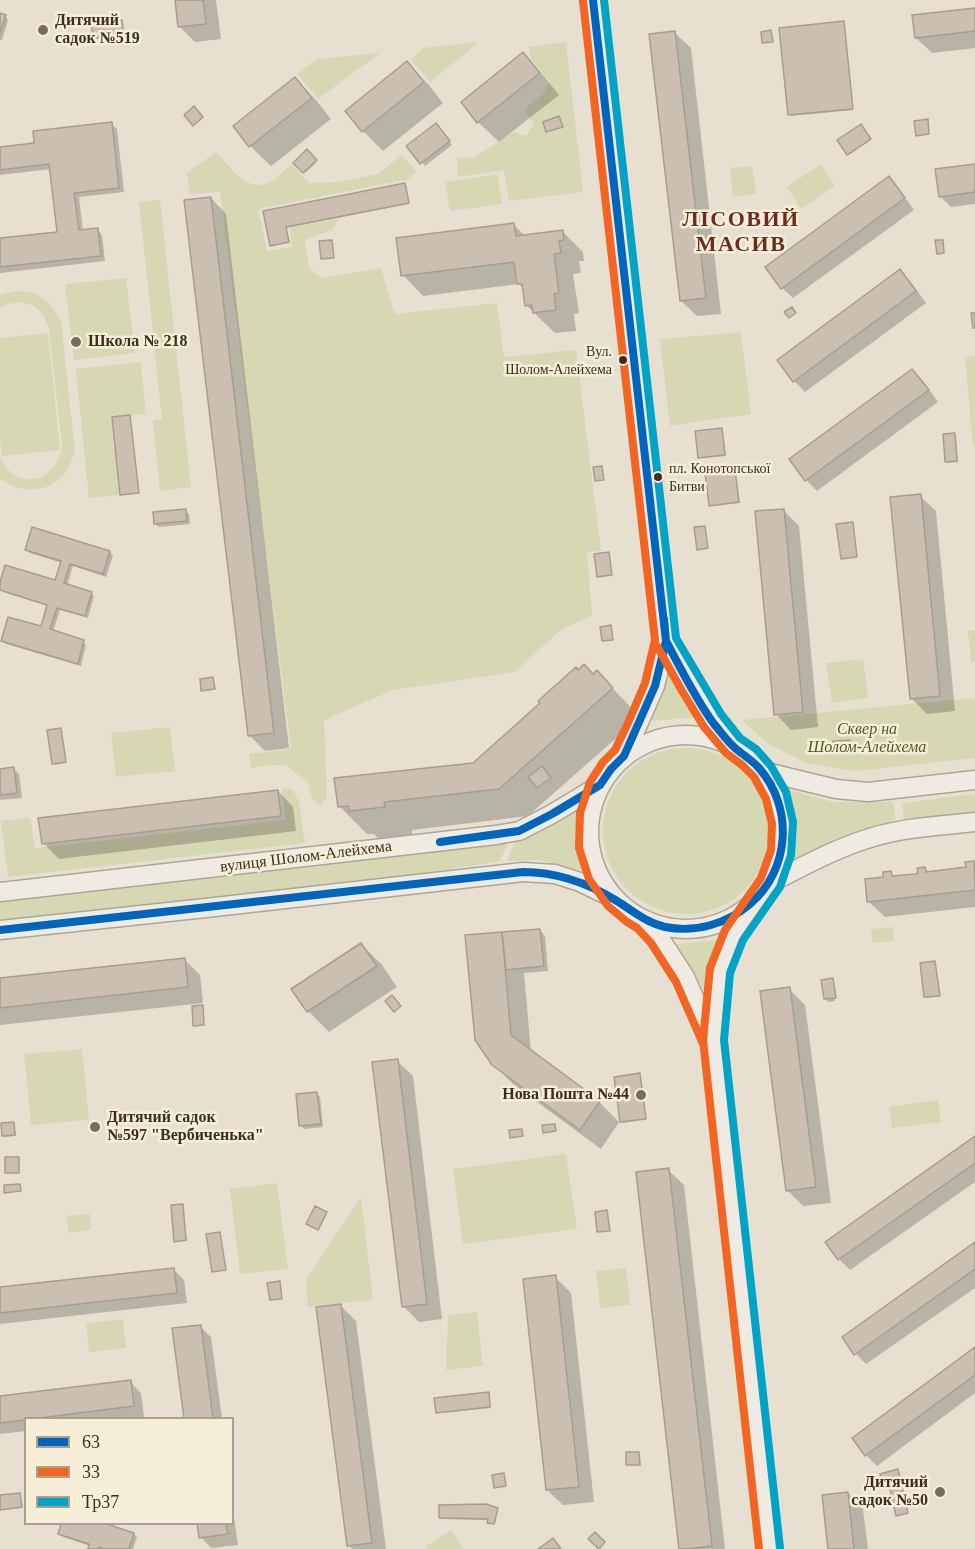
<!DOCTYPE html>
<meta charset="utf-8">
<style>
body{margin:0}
#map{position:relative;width:975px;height:1549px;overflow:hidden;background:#e7e0d1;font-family:"Times New Roman",serif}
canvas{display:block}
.legend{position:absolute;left:24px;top:1417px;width:210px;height:108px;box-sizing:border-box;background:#f7eed8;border:2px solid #ada18e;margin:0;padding:8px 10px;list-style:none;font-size:18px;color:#3d2e20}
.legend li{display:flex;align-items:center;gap:12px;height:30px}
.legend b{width:30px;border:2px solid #ada18e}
</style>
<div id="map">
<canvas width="975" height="1549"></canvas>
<ul class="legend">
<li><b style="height:8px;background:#0065bd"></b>63</li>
<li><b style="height:8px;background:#f26522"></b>33</li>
<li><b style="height:8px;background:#03a3c5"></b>Тр37</li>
</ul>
</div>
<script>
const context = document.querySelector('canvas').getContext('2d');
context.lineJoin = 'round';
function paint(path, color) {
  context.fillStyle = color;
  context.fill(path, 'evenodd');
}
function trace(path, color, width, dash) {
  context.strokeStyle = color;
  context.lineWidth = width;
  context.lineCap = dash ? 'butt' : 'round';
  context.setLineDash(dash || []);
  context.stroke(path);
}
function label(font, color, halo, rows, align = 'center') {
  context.font = font + ' "Times New Roman",serif';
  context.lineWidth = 5;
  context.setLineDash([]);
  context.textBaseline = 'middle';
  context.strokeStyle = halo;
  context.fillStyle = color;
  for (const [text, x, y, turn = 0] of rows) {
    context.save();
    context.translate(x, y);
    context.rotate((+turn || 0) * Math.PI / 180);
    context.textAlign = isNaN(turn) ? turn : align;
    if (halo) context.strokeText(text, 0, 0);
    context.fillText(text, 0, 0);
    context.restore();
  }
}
paint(new Path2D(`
 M479,42L430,82L411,60L423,48Z
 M566,42L583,192L509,201L504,170L458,177L457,158L475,157L514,132L526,136L534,123L524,110L544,93L549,81L531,59L529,47Z
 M380,53L318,99L297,74L316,59Z
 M216,152C230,166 247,194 270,182C278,178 285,169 292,164L309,183L337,182L378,174L402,155L416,171L409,179L258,209L267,251L292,247L290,228L340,218L332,230L305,240L309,268L322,278L381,268L395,314L497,303L504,357L576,350L601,551L587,552L592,615L559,631L515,672L393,690L324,720L327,797L320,805L312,798L308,783L286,765H272L251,768L249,754L291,749L220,192L190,194L187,173Z
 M821,164L835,186L801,209L787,187Z
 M752,166L756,194L733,197L730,168Z
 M497,174L502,204L450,211L445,182Z
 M160,200L191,487L160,491L153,420L162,419L139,202Z
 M126,278L135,353L74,360L65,284Z
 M14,291C39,292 48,298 61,320L75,451C72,460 69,469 62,477C45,494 17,493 0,478V456C13,491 56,485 62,447L49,328C41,304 23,296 0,308V295Z
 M741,332L751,414L670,426L660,339Z
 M48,333L60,450L2,456L0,438V338Z
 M975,356V445H973L965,357Z
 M141,362L146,414L112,417L120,495L89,498L76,369Z
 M975,630V662H971L968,631Z
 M863,659L868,698L832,703L826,663Z
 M668,660L681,694L696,717L651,721L661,695Z
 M975,698V758L856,771L809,764L767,743L742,720Z
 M170,727L175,771L116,777L111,733Z
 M603 831a83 83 0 1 1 166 0a83 83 0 1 1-166 0Z
 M282,788L293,790L299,802L305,843L8,877L1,821L30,818L35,848L285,820Z
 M785,789L833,802H893L896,823L839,837L788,867L796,835L793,812Z
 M975,794V813L904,821L902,803Z
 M581,805C576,832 577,844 583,871L540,860L507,861L516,839L551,826Z
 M509,840L500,861L215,907L0,930V892Z
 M893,927L894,941L873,943L871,929Z
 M719,940L710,963L704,991L689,964L675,944Z
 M82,1049L89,1120L31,1125L24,1054Z
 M938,1100L941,1122L892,1128L889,1107Z
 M566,1154L577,1229L463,1244L453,1169Z
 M277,1183L288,1269L240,1274L230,1189Z
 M361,1197L373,1300L308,1307L306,1280Z
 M90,1214L91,1230L68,1233L67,1216Z
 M626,1268L630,1305L600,1308L596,1271Z
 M477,1312L483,1366L446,1370L448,1315Z
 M123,1319L126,1348L89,1352L86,1323Z
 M451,1530L464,1549H427L426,1547Z`), '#d6d7b3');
paint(new Path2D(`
 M177,0H216L221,39L195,42L180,27Z
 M975,9V48L932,53L916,38Z
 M0,15L5,16L8,20L2,40H0Z
 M122,21L124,36L96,39L94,38Z
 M843,22L853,110L791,116L790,115Z
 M675,33L691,48L721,314L697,316L681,301Z
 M523,54L543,75L559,95L499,142L478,122Z
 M407,63L427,83L443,103L383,151L363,131Z
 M295,79L315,99L331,119L271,166L250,146L235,126Z
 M111,124L117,129L124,192L79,197L83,231L97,229L102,235L105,261L0,273V239L59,233L51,169L0,175V148L36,144Z
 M861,126L871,140L849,155L840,141Z
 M439,128L452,145L425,166L408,146Z
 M307,151L317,162L305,173L295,163Z
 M975,166V204L951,207L940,196Z
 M888,178L899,189L914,210L793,298L782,288Z
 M405,186L409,204L286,228L289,243L273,246L271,245L265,212Z
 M211,198L226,214L289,748L265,751L249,735Z
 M514,225L525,236L562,231L583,252L584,261H579L581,273L573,274L579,313L574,314L576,331L555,333L526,305L524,289L519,284L423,296L403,275Z
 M900,271L911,282L926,303L805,392L794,381Z
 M912,371L923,381L938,402L817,491L806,480Z
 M130,417L139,493L123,495L121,494Z
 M722,429L726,456L701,458L700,457Z
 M955,435L958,462L948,463L946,461Z
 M734,471L740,503L712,506L711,505Z
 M920,496L936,511L955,711L927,714L911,698Z
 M185,510L189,514L190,524L159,527L155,524Z
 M783,510L799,526L818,727L791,730L776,714Z
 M26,550L110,552L113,556L106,577L73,566L67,586L91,593L94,596L88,618L60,610L53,632L83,642L86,645L81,666L6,644L3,641L42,628L48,606L3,592L0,587L56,582L62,563L30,553Z
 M597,672L640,717L528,816L412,830V835L379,839L374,834H367L339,806L473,764Z
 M60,729L66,763L55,765L54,763Z
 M14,769L19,774L22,798L0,800V770Z
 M278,791L293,807L296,831L59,859L43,843Z
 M973,863L975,865V907L885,917L869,902L866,881L885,879L891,873L895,877L920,874L925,868L930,873L967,869Z
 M540,930L545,936L548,971L524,973L531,1052L599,1102L619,1122L601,1149L514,1085L493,1064L467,936Z
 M361,944L382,965L397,987L329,1032L308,1011L294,989Z
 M184,959L200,975L203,1003L0,1025V980Z
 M935,963L940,996L927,998L926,997Z
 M833,980L834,981H832L835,1001L829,1002L825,999Z
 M789,989L805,1005L831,1203L803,1206L787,1190Z
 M397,1061L413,1076L442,1319L419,1322L403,1306Z
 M640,1075L646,1119L623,1123L621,1121Z
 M317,1094L320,1097L323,1127L304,1129L301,1125Z
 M14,1124L16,1136L5,1137L4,1136Z
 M975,1138V1182L850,1270L839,1259L827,1243Z
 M668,1170L684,1185L725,1549H680Z
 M182,1206L187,1241L177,1242L176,1241Z
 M326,1213L327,1214L319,1230L309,1225Z
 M220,1233L226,1270L215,1272L214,1271Z
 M975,1244V1288L866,1364L856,1354Z
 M173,1269L184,1280L187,1303L0,1324V1289Z
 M555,1277L571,1293L594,1502L563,1505L547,1490Z
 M340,1305L356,1321L386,1549H352L349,1545Z
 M200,1326L211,1337L222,1418H185L174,1330Z
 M975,1349V1393L877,1466L866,1455Z
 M130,1382L141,1393L144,1417L128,1418H26V1431L0,1434V1398Z
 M488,1394L491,1408L439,1413L437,1412Z
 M848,1493L863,1509L868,1549H829Z
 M20,1494L22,1508L2,1510L1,1509L0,1496Z
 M232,1503L238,1545L211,1548L201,1537L199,1524H232Z
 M497,1509L498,1510L495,1524L490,1523L489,1520L442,1519L441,1518Z
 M63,1524H103L134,1534L137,1537L133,1549H89L90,1546L63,1537L60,1533Z`), '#0003');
const building = new Path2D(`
 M175,0H203L206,24L178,27Z
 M975,8V31L915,38L912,15Z
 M0,13L6,15L0,33Z
 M122,20L124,35L93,38L91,23Z
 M844,21L853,109L788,115L779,28Z
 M771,30L773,42L762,43L761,32Z
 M675,31L706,298L680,301L649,34Z
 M523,52L540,73L477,123L461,102Z
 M407,61L424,82L362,132L345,111Z
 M295,77L312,98L249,147L233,126Z
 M194,106L203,117L193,126L184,115Z
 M559,116L563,127L546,132L543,122Z
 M928,119L929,134L916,136L914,121Z
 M112,122L119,188L74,193L79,230L98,228L101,256L0,267V238L57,232L49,164L0,170V147L34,143L33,131Z
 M436,123L450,141L420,164L406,146Z
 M861,124L871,139L847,155L837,140Z
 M307,149L317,160L303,173L293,163Z
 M975,164V192L939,197L935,169Z
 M889,176L905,198L781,289L765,267Z
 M405,183L409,203L286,227L289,242L270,246L263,211Z
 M211,197L274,733L248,736L184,200Z
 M514,223L516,236L563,230L564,240L559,241L561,253L554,254L559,293L554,294L556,310L533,313L532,305L525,306L522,284H517L514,262L401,276L396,238Z
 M332,240L334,258L321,259L319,241Z
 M935,240H943L944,253L937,254Z
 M900,269L916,291L793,382L777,360Z
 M792,307L796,313L789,318L784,312Z
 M971,313H975V328H973Z
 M912,369L929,390L805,481L789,459Z
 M130,415L139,493L120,495L112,417Z
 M722,428L725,455L698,458L695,431Z
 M955,433L957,461L945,462L943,434Z
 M602,466L604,480L595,481L593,467Z
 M735,469L739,502L709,506L705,473Z
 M921,494L940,696L910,699L890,497Z
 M186,509L187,521L154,524L153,512Z
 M784,509L803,712L774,715L755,511Z
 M853,522L857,557L841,559L836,524Z
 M705,526L708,548L697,550L694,527Z
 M32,527L110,551L103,574L70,564L64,583L92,592L85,616L57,608L50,629L84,640L78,664L1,641L8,617L41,626L47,605L0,590V582L5,565L55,580L61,561L25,550Z
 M609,552L612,575L597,577L594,554Z
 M611,625L613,640L602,641L600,627Z
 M584,664L593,674L597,670L613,688L499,789L384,802L385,807L349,811V806L338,807L334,778L473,763L540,703L538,701L576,667L578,670Z
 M213,677L215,689L201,691L200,679Z
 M61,728L66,762L52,764L47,730Z
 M850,740V752H834L833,741Z
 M542,766L551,778L537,788L528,777Z
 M14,767L17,793L0,795V769Z
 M278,790L281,816L42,844L38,818Z
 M974,861L975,890L867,902L865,879L883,877V872L891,871L892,876L915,874L918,873L917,868L925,867L926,872L966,867L965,862Z
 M540,929L544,966L506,970L502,932Z
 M502,932L511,1035L600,1101L580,1130L492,1065L475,1040L465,935Z
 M361,943L377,966L307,1012L291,989Z
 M185,958L188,987L0,1008V978Z
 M935,961L940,996L924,997L920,963Z
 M833,978L836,998L824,999L821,980Z
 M790,987L816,1187L786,1191L760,991Z
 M392,995L401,1006L394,1012L385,1001Z
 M203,1005L204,1025L193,1026L192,1006Z
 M398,1059L427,1304L402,1307L372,1062Z
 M640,1073L646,1119L620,1122L614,1077Z
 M317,1092L321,1124L299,1126L296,1094Z
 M14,1122L15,1135L2,1136L1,1123Z
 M555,1124L556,1131L543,1133L542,1125Z
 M522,1129L523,1136L510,1138L509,1130Z
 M975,1136V1163L838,1260L825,1242Z
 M5,1157H19V1173H5Z
 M669,1168L712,1546L686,1549H679L636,1172Z
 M20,1184L21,1191L4,1193V1185Z
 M183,1204L186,1240L174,1242L171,1205Z
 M315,1206L327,1212L318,1230L306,1224Z
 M607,1210L610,1231L597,1232L595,1212Z
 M220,1232L226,1270L212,1272L206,1234Z
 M975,1242V1269L854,1355L842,1337Z
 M174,1268L177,1293L0,1313V1287Z
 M556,1275L579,1487L546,1490L523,1279Z
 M280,1281L282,1299L270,1300L267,1283Z
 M341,1304L372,1543L347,1546L316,1307Z
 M201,1325L213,1418H184L172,1328Z
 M975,1347V1375L865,1456L852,1438Z
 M131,1380L134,1406L0,1423V1396Z
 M489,1392L490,1407L436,1413L434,1398Z
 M626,1452H639L640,1465H626Z
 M898,1469L908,1513L896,1516L889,1484L883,1485L880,1474Z
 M504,1473L506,1486L494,1488L492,1475Z
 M848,1492L854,1549H828L822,1495Z
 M20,1493L22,1507L0,1510V1495Z
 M486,1504L498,1508L494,1524L487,1523L488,1519L439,1518V1505Z
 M61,1524H107L134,1533L129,1549H104L99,1547L98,1549H88L89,1544L58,1534Z
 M197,1524H226L228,1534L199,1538Z
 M595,1532L605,1542L599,1549L588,1539Z
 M553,1538L561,1549H538Z`);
paint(building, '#cbbfb2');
trace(building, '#a89c90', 1.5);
const tertiary = new Path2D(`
 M593,0L666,641L655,686L624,756
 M666,641L691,686L712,720L733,746
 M589 832a97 97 0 1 1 194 0a97 97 0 1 1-194 0Z
 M762,771L836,789L868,792L975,780
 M770,883C802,867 836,848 870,838C904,827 940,826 975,822
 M0,892L496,835L519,831L552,814L600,785
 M760,895L734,935L720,971L713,1040L770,1549
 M644,920L659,937L685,977L712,1038
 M0,930L215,907L523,872L555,874L580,882L617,900`);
trace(tertiary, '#ada599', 21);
trace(tertiary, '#efebe3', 18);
trace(new Path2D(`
 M440,842L519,831L552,814L600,785L611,769L624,756L655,686L666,641L664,619
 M0,930L523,872C558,872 588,883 617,901C633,911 647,923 665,927C695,933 727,924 750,904C790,870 794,808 759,768C752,760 743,755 735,748C727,741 721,732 714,724C695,698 681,669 666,641L593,0`), '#0065bd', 8);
trace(new Path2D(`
 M583,1L655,640L645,683L628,723L615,750L603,762L590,782L580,813L579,848L589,879L608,906L627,922L637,928L651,943L676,982L703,1044
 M657,646L682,691L704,727L726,753L742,765L754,777L766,799L772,824L771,850L761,878L725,930L710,968L703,1040L759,1549`), '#f26522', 8);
trace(new Path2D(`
 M604,0L676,638L721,714L740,738L756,749L771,766L786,792L793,822L791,855L780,887L743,940L730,973L724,1040L780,1548`), '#03a3c5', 8);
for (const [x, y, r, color] of [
 [43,30,6,"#786c5e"],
 [76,342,6,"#786c5e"],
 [623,360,5,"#3d2e20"],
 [658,477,5,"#3d2e20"],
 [641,1095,6,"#786c5e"],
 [95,1127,6,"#786c5e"],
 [940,1492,6,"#786c5e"]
]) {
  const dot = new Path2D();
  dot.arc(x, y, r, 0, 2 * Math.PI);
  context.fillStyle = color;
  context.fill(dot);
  trace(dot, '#f7eed8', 2);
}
label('14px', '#3d2e20', '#f7eed8', [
 ["Вул.",612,352],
 ["Шолом-Алейхема",612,370],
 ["пл. Конотопської",669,469,"left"],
 ["Битви",669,487,"left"]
], 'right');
label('bold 16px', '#3d2e20', '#f7eed8', [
 ["Дитячий",55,21],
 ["садок №519",55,39],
 ["Школа № 218",88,342],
 ["Нова Пошта №44",629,1095,"right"],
 ["Дитячий садок",107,1118],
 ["№597 \"Вербиченька\"",107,1136],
 ["Дитячий",928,1483,"right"],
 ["садок №50",928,1501,"right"]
], 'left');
label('italic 16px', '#4d5a26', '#f7eed8', [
 ["Сквер на",867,730],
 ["Шолом-Алейхема",867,748]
]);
label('16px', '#3d2e20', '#f7eed8', [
 ["вулиця Шолом-Алейхема",306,857,-7]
]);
context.letterSpacing = '1.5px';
label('bold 22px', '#6b2e1e', '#f7eed8', [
 ["ЛІСОВИЙ",741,220],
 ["МАСИВ",741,245]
]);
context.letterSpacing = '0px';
</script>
